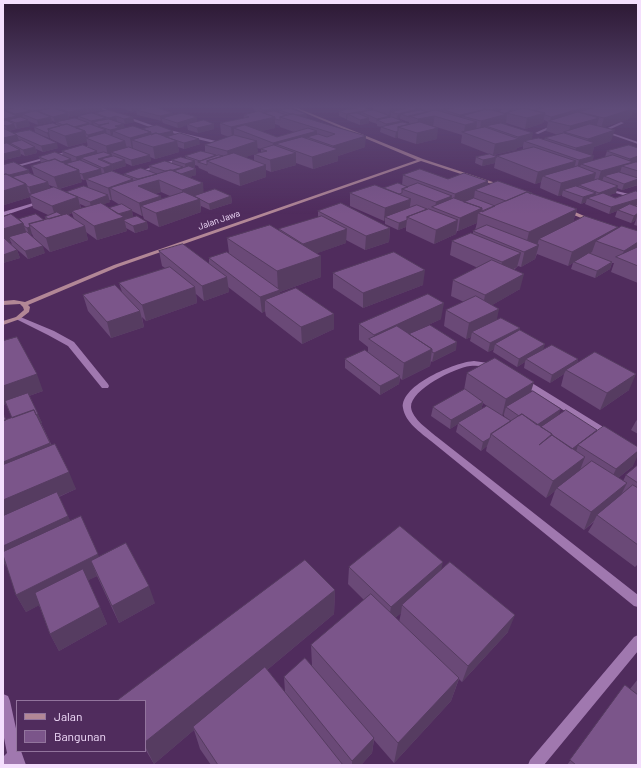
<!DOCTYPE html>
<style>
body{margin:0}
#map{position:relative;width:641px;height:768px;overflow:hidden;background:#502c5d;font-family:Barlow,sans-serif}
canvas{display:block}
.frame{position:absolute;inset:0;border:4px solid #f4dffd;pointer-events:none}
.legend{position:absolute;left:16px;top:700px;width:130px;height:52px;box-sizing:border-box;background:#502c5d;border:1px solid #92749d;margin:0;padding:5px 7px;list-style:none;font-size:12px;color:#f4dffd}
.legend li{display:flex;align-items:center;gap:8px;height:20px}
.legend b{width:20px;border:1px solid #92749d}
</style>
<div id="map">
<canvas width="641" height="768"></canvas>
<div class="frame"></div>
<ul class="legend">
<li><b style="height:5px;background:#b28796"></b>Jalan</li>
<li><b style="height:11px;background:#7b558a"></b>Bangunan</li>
</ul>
</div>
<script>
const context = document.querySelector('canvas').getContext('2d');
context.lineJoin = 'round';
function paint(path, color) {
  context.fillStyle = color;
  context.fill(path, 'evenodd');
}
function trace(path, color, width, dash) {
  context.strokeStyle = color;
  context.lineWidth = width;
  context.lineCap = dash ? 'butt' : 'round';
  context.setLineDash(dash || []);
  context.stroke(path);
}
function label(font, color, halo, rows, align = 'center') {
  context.font = font + ' Barlow,sans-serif';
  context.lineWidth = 4;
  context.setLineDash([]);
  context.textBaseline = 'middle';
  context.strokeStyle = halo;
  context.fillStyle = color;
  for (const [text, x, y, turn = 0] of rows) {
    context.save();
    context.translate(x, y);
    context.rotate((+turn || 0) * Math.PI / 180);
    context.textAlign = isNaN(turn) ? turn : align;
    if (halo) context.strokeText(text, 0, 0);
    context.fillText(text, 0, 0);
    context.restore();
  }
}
paint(new Path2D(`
 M95,107H100L157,127L216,141L222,145L218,148H216L217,145L214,143L155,129Z
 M612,107L638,108V110L614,108Z
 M621,122L624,123L606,131L638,142V144L601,131Z
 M555,124L558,125L538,134L535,133Z
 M98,143L101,144L3,171V169Z
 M180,158L184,159L138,174L134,173Z
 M612,190L638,196V199L612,192Z
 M40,201L44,202L3,216V212Z
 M18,316L54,331L74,342L108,384L109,386L108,388H102L68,346L48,335L16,319L15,318Z
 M474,361L495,364L499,366L495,368C487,367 479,365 470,366C455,368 411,389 411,407C412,419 429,430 437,437L638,595V607L634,606L431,441C421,433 405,422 403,408C400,385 456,362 474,361Z
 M521,380H527L613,433L614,435L613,437H607L521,384L520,382Z
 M638,635V651L544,765H528L530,760L634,637Z
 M3,694L8,696L10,701L17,733V751H21L26,765H3V757L7,753L3,733Z`), '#a078af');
paint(new Path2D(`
 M291,107H295L423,159L505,186L501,187L421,161L118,267L28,305L30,307L29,312L20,319L3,325V321L16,317L24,310L23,307L20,304L3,305V301L14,300L25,302L114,265L417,160Z
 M564,209H568L596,221L591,222L564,211Z`), '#b28796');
paint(new Path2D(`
 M22,107H101L102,110L89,113L87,112V113L70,117L69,116V119L55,122L52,121V122L38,125L28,121L30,126L17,129L15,128L16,129L9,131L14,133L35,132L34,127L56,124V122L78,119V116L95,114V113L133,117L134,122L125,124L117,122L125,128L142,129L173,135L200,144L184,149L178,147L179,152L155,159L150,157L151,161L132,166L125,163L126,166L113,170V171L124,176V174L150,171L149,166L172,163V160L186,158L185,156L205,152V145L229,137L221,134L220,123L244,118V115L257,112L254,110L253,107H284V109L306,114L307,118L365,147L338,156V161L313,169L296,163V165L271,172L266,170V177L240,186L208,173V172L199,168L198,166L195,165V167L194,168L196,175L189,177L204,193L231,196L232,203L210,210L201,206V212L159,227L144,219L143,216H142L132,211L133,217L147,222L148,229L135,233L126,228L127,231L97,240L86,232L88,240L50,252L34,238L32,234L30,235L45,253L28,259L12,245L11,242H9L17,250L20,258L3,263V217L19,219L44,220H46L45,217L48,215L33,208L30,197L4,205L3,204V165L30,173L34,175L31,166L41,163L39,157L63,156L62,151L88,148L87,142L68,147L51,139L50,138H49L38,134L58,148L43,152L36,149L37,153L25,156L21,154V156L4,160H3V110L5,111V110L23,108ZM275,124L280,126V127L294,132L277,137L261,131L275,128ZM257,148L261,149V152L254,154V161L245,157L258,153ZM81,179L84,180H86L88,187L66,192L59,189L82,182ZM49,185L54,187L30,195L29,193L31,194L50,188ZM161,192L170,196L161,199L155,194ZM109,200H112L120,205L109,208L103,204L110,202ZM80,204L87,207L81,208ZM72,213L74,219L68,215Z
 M119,107H155L173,115L197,122L214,124V129L198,133L188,130L187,125L178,128L163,123L162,121L137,115L136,111L132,112Z
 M373,107H533L539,108V109L590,107L589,109L633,110L632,115L630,116L629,119L604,127L611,141L594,147L592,155H590L592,161L605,157L607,151L638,148V185L622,190L617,188L616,193L609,195L615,198L638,192V226L634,225L636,220L631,223L615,217L617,211L609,214L585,204L586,202L581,204L562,196V195L558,196L540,188L541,182L535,184L494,168L495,163L482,166L475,163L476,157L489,154L461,143L462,135L433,126H432L437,139L416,144L398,138V137L395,138L380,132L381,127L377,126V124L369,121V123L360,125L347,120V119H346L339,116V111L369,110V111L373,110ZM499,109L503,110L499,111ZM400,118V119L409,122V124L401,122L397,119ZM544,120L548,122L546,131L558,135L545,138L544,140H532L506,124V123L525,129L543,123ZM523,146V150L497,156L494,155L516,150L517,148Z
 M403,175L448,179L488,181L487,186L532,194L577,209L573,222L618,227L617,229L638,231V283L611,272L614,263H612L610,269L595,278L571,269L573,263L568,266L537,254L535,259L521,267L518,266L514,270L520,289L492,305L497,320L520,328L519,331L543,350L578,359L577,363L629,390L600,410L561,386L564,374L550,383L524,368L525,362L517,367L493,352L494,349L488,352L470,341L471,337L466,339L444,326L446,310L464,302L451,296L453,280L478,268L450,255L452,241L473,233V231L475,230L477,223L458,231H457L456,234L434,244L406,231V227L398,230L385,224V221H384L350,206V193L402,185Z
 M318,211L390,228L389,242L365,250L346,240V243L317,253L321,277L280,292V294L334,329L302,344L266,316L265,311L262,313L228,287L229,292L204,301L196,294L197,303L146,321L142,317L144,327L111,338L88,311L83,295L122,292L119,283L165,268L162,266L159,251L209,264V258L229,253L227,238L279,231V229L318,217Z
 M333,273L423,285L363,308L333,288Z
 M441,319L409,334L456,350L432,362L431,361L430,366L402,380L400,378L399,384L380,395L345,368V359L368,352V347L359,340V324Z
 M3,341L43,391L29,396L42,423H41L52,446L76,489L59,497L70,521L99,557L155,603L119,623L97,576L88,580L107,624L59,651L50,634L39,605L26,612L16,595L7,566H6L3,562V413L6,420L12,418L6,404L3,405Z
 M467,373L531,392L559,415L596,432L633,466L618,478L623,481L626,475L638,465V564L635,567L588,532L594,522L584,530L550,505L555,491L546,498L486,451L487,446L481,451L456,432L458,424L450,429L431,416L433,407L464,390ZM483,403L487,406L481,410ZM504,414V416L511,421L502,416Z
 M638,419V434L631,430L636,421Z
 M349,567L441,570L508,632L462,682L459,679L451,701L394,763L374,740L372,753L361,765H211L200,749L194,730L154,764L145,749V701L335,590L334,614L267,670L285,692L284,677L312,666L311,645L364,600L348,584ZM401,613L399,622L395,618Z
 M638,679V765H567L625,685L630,689Z`), '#6a4977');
paint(new Path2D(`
 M3,107H16L3,110Z
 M93,107H101L102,110L89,113L88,108Z
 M131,107H152L136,110V111L132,112Z
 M280,107H284V111L279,110V112L265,115L264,110Z
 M390,107H410V111L417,109L418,107H422L421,112L401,114L400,118L397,119L398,114L391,112L390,121L377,120L376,124L377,119L389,116Z
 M453,107H463L444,110L443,118L440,117L441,109Z
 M499,107L498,112L462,116L461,124L459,123L460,115L486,109Z
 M511,107H524H513L512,111L510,112Z
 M586,107H590L589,111L579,112L578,114L550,121L551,117Z
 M48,108L49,113L38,111L40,115L34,116L33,111Z
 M86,108L87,113L70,117L69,112Z
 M632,109V111L633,110L632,115L630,116L629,119L601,128L604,118Z
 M369,110V115L361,112L360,116L348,114L347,119H346V114Z
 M30,111L32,116L22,114L23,118L8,120L9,124L3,125V119L15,117V114Z
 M68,113L69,119L55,122L53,117Z
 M173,113V119L162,118V121L161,122L160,116Z
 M545,113L543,123L525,129L527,118Z
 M306,114L307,119L296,116Z
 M435,114L433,126L417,130L418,119Z
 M507,114L506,124L486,126V130L480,132L481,121Z
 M116,116L117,121L110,123L109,118Z
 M51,117L52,122L38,125L37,120Z
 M133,117L134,122L125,124L124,119Z
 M197,117V123L187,124V125L178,128L177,123Z
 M275,117V128L249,134L234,128V137L232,138L231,127Z
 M106,118L107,123L100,126L99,125L93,122L94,126L92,127L91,121Z
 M369,118V123L360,125V120Z
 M599,118L596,128L569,133L570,126Z
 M28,120L30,126L17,129L16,123Z
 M402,121L401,126L386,129V124Z
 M477,122L476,132L464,133L465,125Z
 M89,123L91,129L70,128Z
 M14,124L16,129L7,131L6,126Z
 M124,124L125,130L113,131V135L111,136L110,130L115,126Z
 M214,124V129L198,133L197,128Z
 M438,128L437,139L416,144L417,133Z
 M106,130L107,136L89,139L88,135Z
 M615,130L611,141L594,147L592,155L576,159L574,158L576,148L586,146L588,139Z
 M85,131L87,142L68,147L65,136Z
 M173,131L174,136L168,138L154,136Z
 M317,131V141L307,137V144H276L277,153L274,154L273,143Z
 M398,131V137L395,138L396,132Z
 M49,132L50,138H49L47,133Z
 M151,132L153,143L132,140L133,148L132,149L130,138Z
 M533,133L531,144L524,141L523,146L517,148L516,150L493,155L495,144L518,139V137Z
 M17,135L21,146L10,143L11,148L3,150V138Z
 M366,136L365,147L338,156V161L313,169L312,157L333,151V146Z
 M199,139L200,144L184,149V143Z
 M125,141L128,152H111L113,161L101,159L102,164L98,159L108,156L106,146Z
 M177,141L179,152L155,159L153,147Z
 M257,141L258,153L229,163L227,151Z
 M57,143L58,148L43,152L41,146Z
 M35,147L37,153L25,156L23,150Z
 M20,150L21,156L4,160L3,154Z
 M97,151L98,157L81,158L82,161L77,163L76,157Z
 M296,153V165L271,172L270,160Z
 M150,155L151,161L132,166L131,160Z
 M594,156L591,167L581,164L579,171L576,172L579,160Z
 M638,156V167L622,166L619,176H604L602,181L597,183L601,171L628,163L630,159Z
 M496,157L495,163L482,166L483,160Z
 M71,159L73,165L54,164Z
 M125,160L126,166L113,170L112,164Z
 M195,161V167L186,170L185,164Z
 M576,161L573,173L543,176L541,182L535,184L538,172Z
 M112,165L113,171L105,174L103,168Z
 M266,165V177L240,186L239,174Z
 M183,167L184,173L196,169V175L177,181L167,172Z
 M101,169L102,175L86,179V180H84L82,174Z
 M29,170L31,176L16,180L6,176Z
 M79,170L82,182L58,189L54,177Z
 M596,173L593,185H579L577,190H563L562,195L558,196L561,183Z
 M133,179L136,191L110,188L112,200H111L108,188Z
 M638,179L637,185L622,190L624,184Z
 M159,180L161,192L141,198L138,186Z
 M488,181L486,193L475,190L474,198L453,206L455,194Z
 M48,182L50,188L31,194L29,187Z
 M203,183L204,196L183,203L182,190Z
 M26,184L30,196L29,195L30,197L4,205L3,201V191Z
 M618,186L616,193L597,199L599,193Z
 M596,193L594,200L587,198L586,202L581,204L583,197Z
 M108,195L110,202L91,209L90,202Z
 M161,196L163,209L141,206L143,216H142L139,203Z
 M231,196L232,203L210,210L209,204Z
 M452,196L450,209L435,208L436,202Z
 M78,197L81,210L72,211V213L56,219L52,206Z
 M200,199L201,212L159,227L156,213Z
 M411,199L409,212L385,217V221H384L385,208Z
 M638,199V205H636V206L618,210L617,211L609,214L611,207Z
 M482,208L481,214L478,213L477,223L458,231L460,218Z
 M577,209L571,228L539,239L537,246L539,245L535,259L521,267L529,232Z
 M132,210L133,217L124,219L127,231L97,240L94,226L116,215Z
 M638,213L636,220L631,223L634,216Z
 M407,220L406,227L398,230L399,223Z
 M458,220L456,234L434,244L436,230Z
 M3,222L23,223L28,237H9L11,242L3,244Z
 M147,222L148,229L135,233L133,226Z
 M85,226L88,240L50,252L46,238Z
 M30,227L32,234L29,235L27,228Z
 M618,227L613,240L596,241L592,252L575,262H574L573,263L568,266L572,252Z
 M390,228L389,242L365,250L366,236Z
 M347,229L346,243L304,258L303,244Z
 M638,242V253L621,259L624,251Z
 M43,246L45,253L28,259L25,251Z
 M17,250L20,258L3,263V255Z
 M521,253L517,267L499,277L502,262Z
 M321,256V277L280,292L281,305L265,300V311L262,313L260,297L278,290L277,271Z
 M612,262L610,269L595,278L597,271Z
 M425,270L423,285L363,308V293Z
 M524,274L520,289L482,311L485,295Z
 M227,277L229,292L204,301L202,286Z
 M195,287L197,303L146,321L142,305Z
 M444,303L441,319L381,347L374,342V335Z
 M499,309L496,324L472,332L471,337L466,339L469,323Z
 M140,311L144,327L111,338L107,322Z
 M334,314V329L302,344L301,327Z
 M520,328L518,336L495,344L494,349L488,352L490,343Z
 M457,342L456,350L432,362L434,353Z
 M545,344L542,353L526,359L525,362L517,367L519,359Z
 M432,349L430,366L402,380L404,363Z
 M578,359L575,368L566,370L564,374L550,383L552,375Z
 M37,374L43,391L3,405V386Z
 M636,374L629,390L600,410L607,393Z
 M400,376L399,384L380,395V386Z
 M534,382L529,398L506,407L504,414L502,416L506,399Z
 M483,402L481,410L458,423V424L450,429L451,420Z
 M561,409L558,417L542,429L535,426Z
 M38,414L42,423L18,432L14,423Z
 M597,430L594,439L578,445L576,452L572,449Z
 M490,438L487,446L481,451L483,442Z
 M50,443L57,460L3,482V462Z
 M638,451V455L633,466L608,486L616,469Z
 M585,457L578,475L557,488L555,491L546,498L553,481Z
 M69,472L76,489L3,521V500Z
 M627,483L618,501L597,515L594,521L584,530L591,512Z
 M68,516L76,533L6,566L3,562V546Z
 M98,554L105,572L91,561L97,576L26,612L16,595Z
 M443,562L439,579L402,605L401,613L388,624L391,607Z
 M149,586L155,603L119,623L112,606Z
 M335,590L334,614L195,730L193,727L194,730L154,764L145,746V742Z
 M100,607L107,624L59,651L50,634Z
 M515,615L508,632L462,682L468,666Z
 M459,678L451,701L394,763L398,743Z
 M374,738L372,753L361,765H352V761Z`), '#563c61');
const building = new Path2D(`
 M20,107L30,111L15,114L5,110Z
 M23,107H46L48,108L33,111Z
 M55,107H82L86,108L69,112Z
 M150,107H155L173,113L160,116L136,110Z
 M257,107H280L264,110Z
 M363,107L369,110L346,114L339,111Z
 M412,107L418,109L398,114L391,112Z
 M433,107H453L441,109Z
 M459,107H480L486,109L460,115L444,110Z
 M480,107H499L490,110H486V109Z
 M513,107H533L539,108L533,110L524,108L520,109Z
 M547,107H586L551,117L545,115V113L535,111Z
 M596,107H622L632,109L604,118L579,112Z
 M53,108L68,113L53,117L38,111Z
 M290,108L306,114L299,115L293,114H291L279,110Z
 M524,108L545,113L527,118L506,113Z
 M488,109L507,114L481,121L462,116Z
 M505,109L512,111L506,113V114L497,111Z
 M3,110L17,116L3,119Z
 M108,110L133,117L124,119L116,116L109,118L95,113Z
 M374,110L390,116L377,119L361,112Z
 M421,110L428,112L409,117L401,114Z
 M436,110L477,122L465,125L434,116L418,119L409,116Z
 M36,111L51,117L37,120L22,114Z
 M259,111L275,117L231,127L220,123L249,117L244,115Z
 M274,111L287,115L280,117V120H279L275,119V117L263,113Z
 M578,112L599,118L570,126L549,121Z
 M92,113L106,118L91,121L78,116Z
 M182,113L197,117L177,123L162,118Z
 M357,113L369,118L360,120L348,114Z
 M293,114L366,136L333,146L307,137L318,134L327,137L335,134L280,117Z
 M21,117L28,120L16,123L8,120Z
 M392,117L402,121L386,124L377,120Z
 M75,118L89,123L74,127L67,124L63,125L56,122Z
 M109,119L124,124L115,126L119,128L110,130L98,126L109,123L99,125L93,122Z
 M6,120L14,124L6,126L3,125V121Z
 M204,120L214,124L197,128L187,124Z
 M403,122L410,124L398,127V131L396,132L381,127Z
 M420,122L438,128L417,133L398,127Z
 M53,123L60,126L48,129L49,132L47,133L34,127Z
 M501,123L533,133L518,137L486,126Z
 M67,124L85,131L65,136L48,129Z
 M90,124L106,130L88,135L86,134L85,131L76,128Z
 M590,124L615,130L588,139L564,132Z
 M157,125L173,131L159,134L156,133L151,135V132L142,129Z
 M245,125L277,137L308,128L317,131L273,143L234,128Z
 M133,126L151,132L130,138L113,131Z
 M485,127L519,139L495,144L462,132Z
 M5,129L17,135L3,138V130Z
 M30,130L57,143L41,146L18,136L17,135L14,133Z
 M105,133L125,141L106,146L86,138Z
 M156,133L177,141L153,147L132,140Z
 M180,133L199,139L184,143L166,137Z
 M564,133L595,143L576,148L545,138Z
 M234,135L257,141L227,151L205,145Z
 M302,137L338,149L312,157L276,144Z
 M539,138L594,156L579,160L524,141Z
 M22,140L35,147L23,150L10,143Z
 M7,143L20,150L3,154V144Z
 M83,145L97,151L76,157L62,151Z
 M274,145L296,153L270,160L254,154L267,151L261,149Z
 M629,145L638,148V156L630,159L607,151Z
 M129,147L150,155L131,160L111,152Z
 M534,147L576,161L538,172L497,156Z
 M201,151L216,155L200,161L185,156Z
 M55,152L71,159L61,162L55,159L49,161L39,157Z
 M104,152L112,155L98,159L112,165L103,168L81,158Z
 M234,153L266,165L239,174L207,161Z
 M490,154L497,157L483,160L476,157Z
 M219,155L223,156L207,161V165L198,162Z
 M613,155L633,162L601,171L581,164Z
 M114,156L125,160L112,164L101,159Z
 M181,157L195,161L185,164L172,160Z
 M55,159L79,170L54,177L31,166Z
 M80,160L101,169L82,174L79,173V170L65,164Z
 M165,161L183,167L173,170H171L165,171L149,166Z
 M14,162L29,170L9,175L6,174L3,175V165Z
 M636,162H638V171L622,166Z
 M189,166L196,169L181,174L174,171Z
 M578,166L596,173L561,183L543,176Z
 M141,168L157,174L138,179L124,174Z
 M420,169L448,179L464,173L488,181L455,194L403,175Z
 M171,170L203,183L182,190L159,180L138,186L161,196L139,203L110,188Z
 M112,171L133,179L108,188L86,179Z
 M619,172L638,178V179L624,184L604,176Z
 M29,173L48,182L29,187L27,186L26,184L12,177Z
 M6,174L26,184L3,191V175Z
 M598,179L618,186L599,193L579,185Z
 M498,181L532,193L531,194L527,192L506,201L475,190Z
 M398,183L408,187L402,189V193L399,194L384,188Z
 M418,183L452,196L436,202L402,189Z
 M375,185L411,199L385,208L350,193Z
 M84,186L108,195L90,202L66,192Z
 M576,186L596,193L583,197L563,190Z
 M54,187L78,197L52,206L29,195Z
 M215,189L231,196L209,204L194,196Z
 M636,191L638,192V199L611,207L587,198L603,193L615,198Z
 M184,192L200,199L156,213L141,206Z
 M527,192L577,209L529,232L478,213Z
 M454,198L482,208L460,218L432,207Z
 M474,198L495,206L482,212V208L464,202Z
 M101,203L124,217L94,226L72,211Z
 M341,203L390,228L366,236L318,211Z
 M122,204L132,210L118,214L109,208Z
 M630,204L638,207V213L634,216L618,210Z
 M417,205L427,209L407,217V220L399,223L385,217Z
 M429,209L458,220L436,230L407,217Z
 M57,212L62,215L49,219L45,217Z
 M11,214L23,223L3,229V217Z
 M36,214L44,220L29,224L30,227L27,228L24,226L23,223L19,219Z
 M67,214L85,226L46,238L29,224Z
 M137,216L147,222L133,226L124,221V220Z
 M322,216L347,229L303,244L279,229Z
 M585,216L618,227L572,252L539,239Z
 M270,225L321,256L277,271L227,238Z
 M487,225L539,245L524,252L473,231Z
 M622,226L638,231V242L624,251L596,241Z
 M27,232L43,246L25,251L9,237Z
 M471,233L521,253L502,262L452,241Z
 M4,238L17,250L3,255V239Z
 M183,244L227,277L202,286L159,251Z
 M638,247V266L616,257Z
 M227,252L280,290L260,297L209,258Z
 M394,252L425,270L363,293L333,273Z
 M589,253L612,262L597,271L574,262Z
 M492,260L524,274L485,295L453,280Z
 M170,267L195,287L142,305L119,283Z
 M115,285L140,311L107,322L83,295Z
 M296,288L334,314L301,327L265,300Z
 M428,294L444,303L374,335L359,324Z
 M476,296L499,309L469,323L446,310Z
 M501,318L520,328L490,343L472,332Z
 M430,325L457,342L434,353L432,352V349L409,334Z
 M397,326L432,349L404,363L369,339Z
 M520,330L545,344L519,359L495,344Z
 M17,337L37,374L3,386V341Z
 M552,345L578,359L552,375L526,359Z
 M365,350L400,376L380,386L345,359Z
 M595,352L636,374L607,393L566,370Z
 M495,358L534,382L506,399L467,373Z
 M465,389L483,402L451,420L433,407Z
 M533,391L561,409L537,425L522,414L519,416L506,407Z
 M28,393L38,414L36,415L34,410L12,418L5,401Z
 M487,406L511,421L491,434L490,438L483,442L458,423Z
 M34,410L50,443L3,462V421Z
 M566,410L597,430L572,449L552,435V434L541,427Z
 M3,413L6,420L3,421Z
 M522,414L552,434L539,445L552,435L585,457L553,481L491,434Z
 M604,426L638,447V451L616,469L578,445Z
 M55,444L69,472L3,500V465Z
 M592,461L627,483L591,512L557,488Z
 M638,465V483L626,475Z
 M633,485L638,488V545L597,515Z
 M57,492L68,516L3,546V516Z
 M81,516L98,554L16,595L3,555V552Z
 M400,526L443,562L391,607L349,567Z
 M126,543L149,586L112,606L91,561Z
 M305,560L335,590L145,742V701H119L118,700Z
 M450,562L515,615L468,666L402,605Z
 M83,569L100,607L50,634L35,593Z
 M371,594L459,678L398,743L311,645Z
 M305,658L374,738L352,761L284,677Z
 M265,667L343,765H218L193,727Z
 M625,685L638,695V765H576L570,760Z`);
paint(building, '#7b558a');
trace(building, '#563c61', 1);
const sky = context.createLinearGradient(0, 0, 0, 214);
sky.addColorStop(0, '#2c1833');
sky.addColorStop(0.5, '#5e4b78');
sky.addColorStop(1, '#5e4b7800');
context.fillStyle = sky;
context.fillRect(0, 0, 641, 214);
label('9px', '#f4dffd', '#502c5d', [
 ["Jalan Jawa",219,220,-19]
]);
</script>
